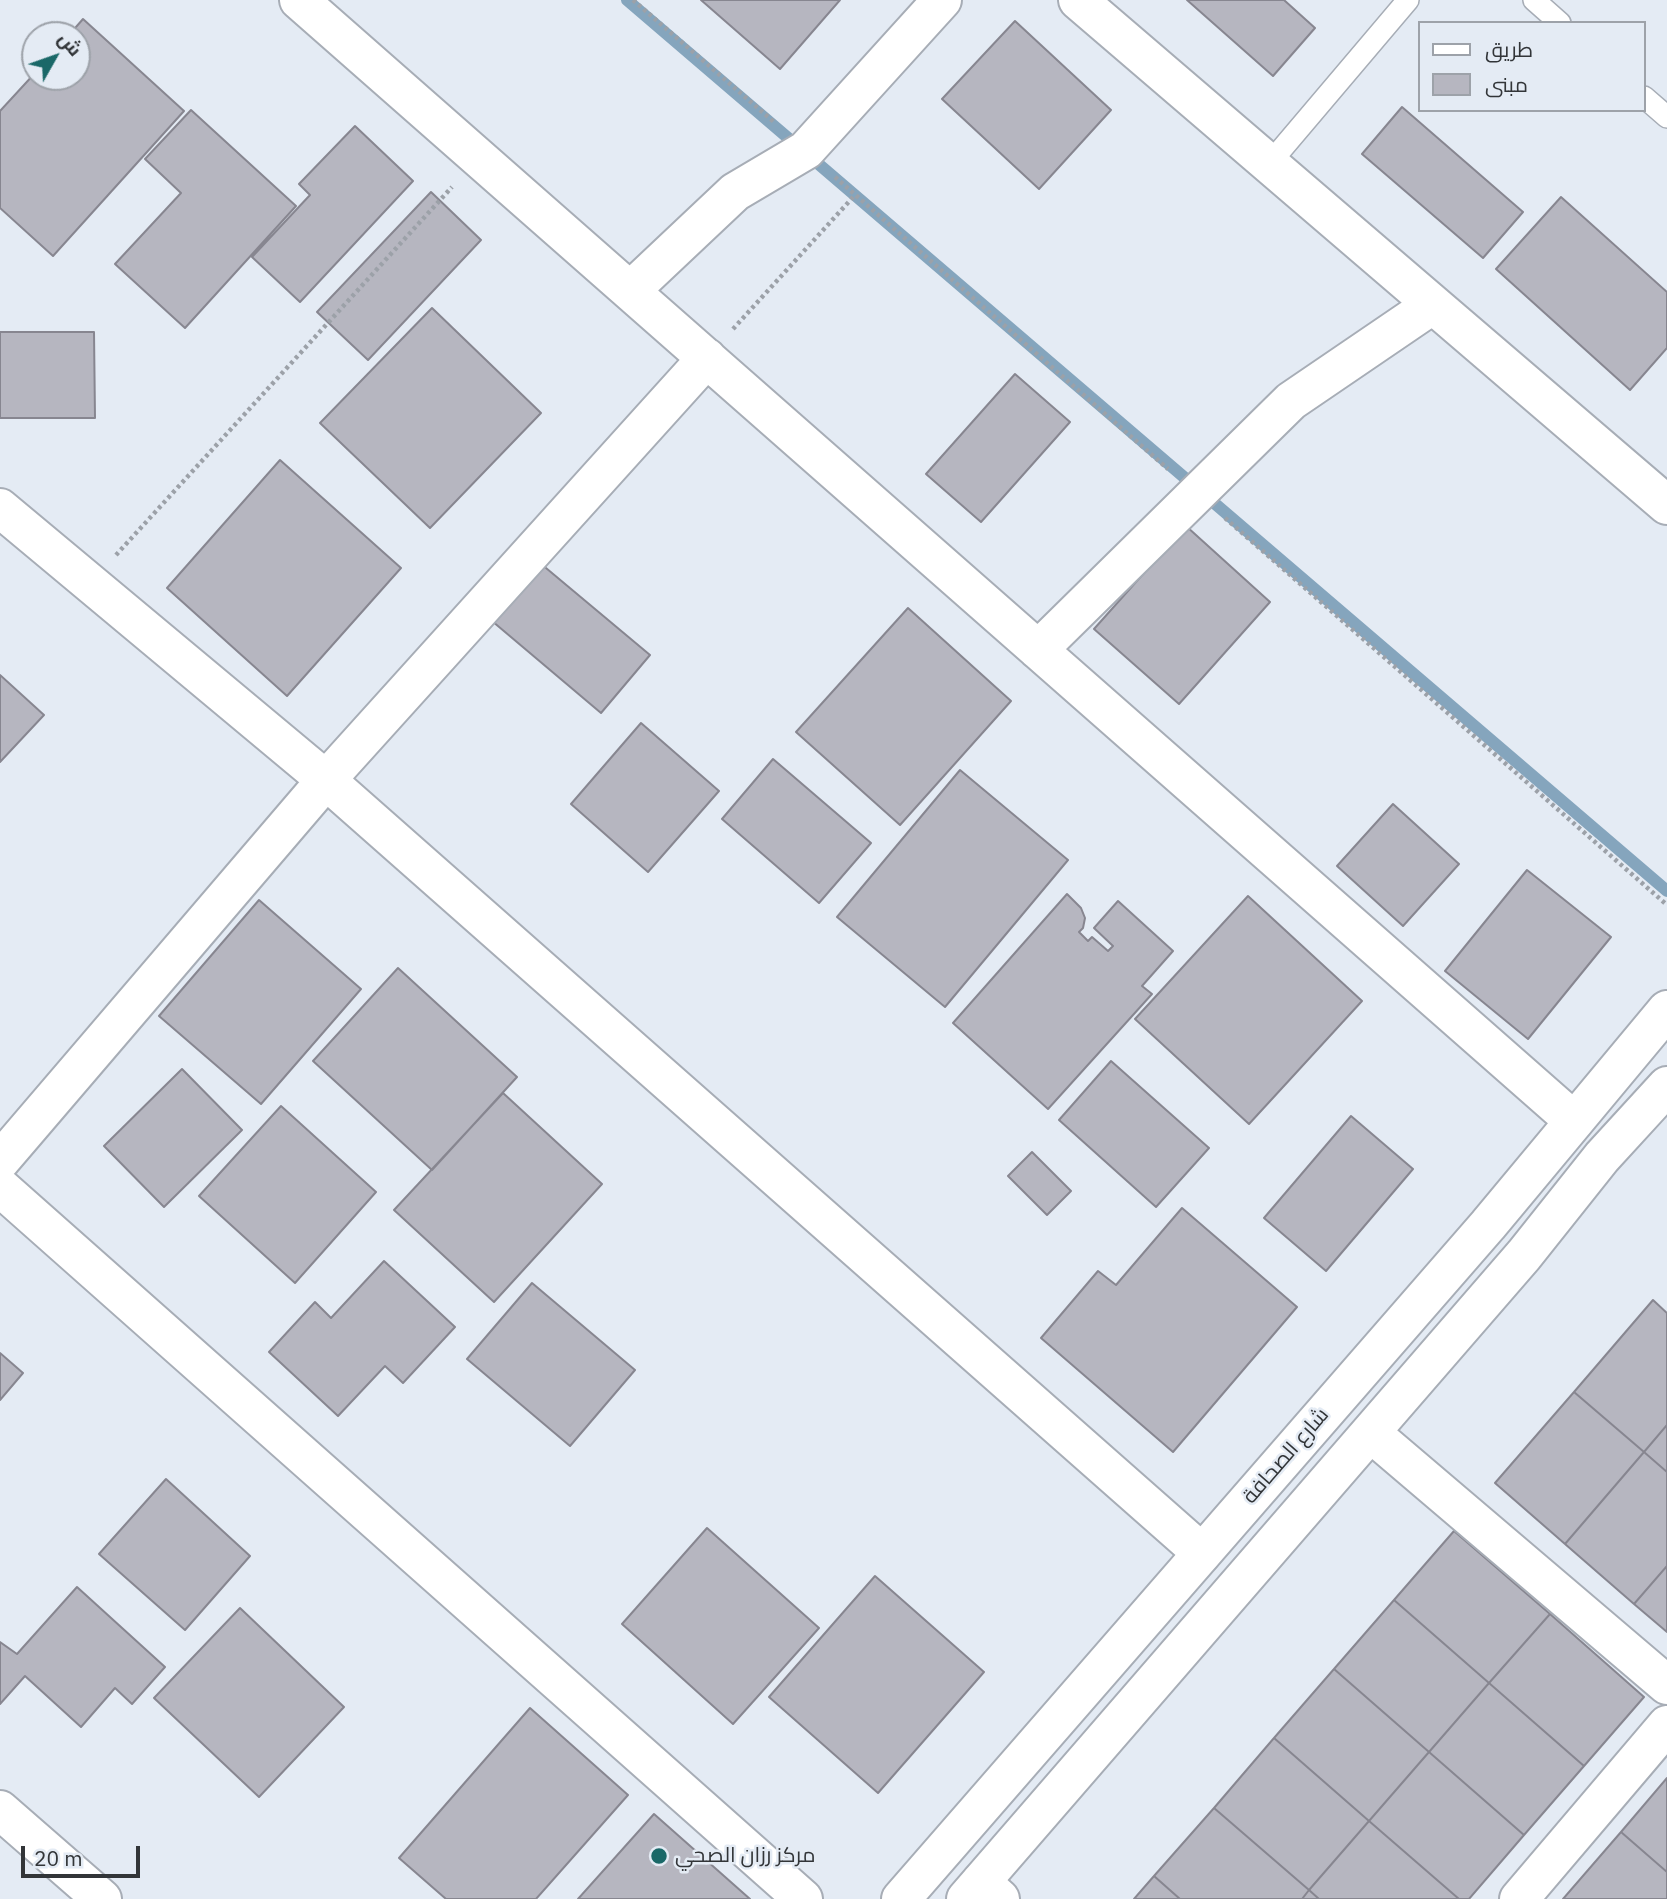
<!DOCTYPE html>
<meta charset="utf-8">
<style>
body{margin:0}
#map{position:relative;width:1667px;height:1899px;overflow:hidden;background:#e4ebf4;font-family:"IBM Plex Sans",Cairo,sans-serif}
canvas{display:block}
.legend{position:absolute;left:1418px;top:21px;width:228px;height:91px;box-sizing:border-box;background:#e4ebf4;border:2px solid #9da2a9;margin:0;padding:9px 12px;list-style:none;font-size:21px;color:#323538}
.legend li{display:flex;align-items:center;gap:14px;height:35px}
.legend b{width:35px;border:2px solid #9da2a9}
.north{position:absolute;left:21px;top:21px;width:70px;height:70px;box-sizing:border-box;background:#e4ebf4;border:2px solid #9da2a9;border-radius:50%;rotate:50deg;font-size:19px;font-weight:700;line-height:28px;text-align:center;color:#323538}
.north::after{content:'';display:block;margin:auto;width:24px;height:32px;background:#1a6868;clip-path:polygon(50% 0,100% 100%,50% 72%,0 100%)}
.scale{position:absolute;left:21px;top:1846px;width:119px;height:32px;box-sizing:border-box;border:4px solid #323538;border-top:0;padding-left:9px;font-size:21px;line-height:24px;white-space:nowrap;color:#323538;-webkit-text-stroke:5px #e4ebf4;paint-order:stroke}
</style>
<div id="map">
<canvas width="1667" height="1899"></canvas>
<ul class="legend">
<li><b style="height:9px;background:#fff"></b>طريق</li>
<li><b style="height:19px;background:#b6b6c0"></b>مبنى</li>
</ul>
<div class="north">ش</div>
<div class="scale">20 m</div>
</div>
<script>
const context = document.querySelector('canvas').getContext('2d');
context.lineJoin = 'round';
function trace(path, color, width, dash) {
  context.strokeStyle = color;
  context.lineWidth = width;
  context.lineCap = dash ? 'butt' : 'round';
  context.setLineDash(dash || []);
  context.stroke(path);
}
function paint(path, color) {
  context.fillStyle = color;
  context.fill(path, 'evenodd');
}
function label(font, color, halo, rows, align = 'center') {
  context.font = font + ' "IBM Plex Sans",Cairo,sans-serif';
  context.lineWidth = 5;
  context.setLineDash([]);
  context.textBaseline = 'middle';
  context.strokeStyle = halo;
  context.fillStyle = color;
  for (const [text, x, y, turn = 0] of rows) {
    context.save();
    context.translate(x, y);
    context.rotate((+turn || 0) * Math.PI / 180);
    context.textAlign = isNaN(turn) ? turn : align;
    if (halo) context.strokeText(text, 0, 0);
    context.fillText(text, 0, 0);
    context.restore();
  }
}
trace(new Path2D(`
 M627,0L1667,891`), '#85a5bd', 12);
const building = new Path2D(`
 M701,0H840L780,69Z
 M1187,0H1284L1315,28L1273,76Z
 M83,19L184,111L53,256L0,208V111L35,73V77H77V35H69Z
 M1015,21L1111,110L1039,189L942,99Z
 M1402,107L1523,212L1483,258L1362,154Z
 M191,110L296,206L185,328L115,264L181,193L145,159Z
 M355,126L413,181L300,302L252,257L310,195L299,184Z
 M431,192L481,240L368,360L317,312Z
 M1561,197L1667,292V348L1630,390L1496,269Z
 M432,308L541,413L430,528L320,423Z
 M0,332H94L95,418H0Z
 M1015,374L1070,422L981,522L926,474Z
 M280,460L401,568L287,696L167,588Z
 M1186,526L1270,602L1179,704L1094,629Z
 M540,563L650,655L601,713L492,621Z
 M908,608L1011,701L900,825L796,732Z
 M0,675L44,715L0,762Z
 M641,723L719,791L648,872L571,804Z
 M773,759L871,843L819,903L722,819Z
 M960,770L1068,860L945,1007L837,917Z
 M1393,804L1459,864L1403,926L1337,866Z
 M1527,870L1611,937L1528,1039L1445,971Z
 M1067,894L1081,908L1085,918L1083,928L1079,932L1088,941L1092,937L1108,951L1113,946L1094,928L1118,901L1173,951L1142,986L1152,994L1048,1109L953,1023Z
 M1248,896L1362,1001L1249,1124L1135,1019Z
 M259,900L361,989L261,1104L159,1016Z
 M398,968L517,1077L432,1170L313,1061Z
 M1111,1061L1209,1148L1156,1207L1059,1120Z
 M182,1069L242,1130L164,1207L104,1146Z
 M503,1093L602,1184L494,1302L394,1210Z
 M281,1106L376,1192L295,1283L199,1196Z
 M1351,1116L1413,1169L1326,1271L1264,1218Z
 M1032,1152L1071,1191L1047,1215L1008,1176Z
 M1182,1208L1297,1307L1173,1452L1041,1338L1098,1271L1116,1285Z
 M384,1261L455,1327L403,1383L385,1366L338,1416L269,1352L315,1302L331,1318Z
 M532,1283L635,1370L570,1446L467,1359Z
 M1653,1300L1667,1313V1425L1644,1452L1574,1392Z
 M0,1353L23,1373L0,1400Z
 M1574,1392L1644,1452L1565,1544L1495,1483Z
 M1667,1425V1472L1644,1452Z
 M1644,1452L1667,1472V1566L1634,1604L1565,1544Z
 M166,1479L250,1556L185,1630L99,1554Z
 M707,1528L819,1628L733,1724L622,1624Z
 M1454,1531L1550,1614L1489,1683L1394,1600Z
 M1667,1566V1632L1634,1604Z
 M875,1576L984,1672L878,1793L769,1697Z
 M77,1587L165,1667L132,1704L115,1688L81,1727L25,1676L0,1704V1642L17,1654Z
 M1394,1600L1489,1683L1429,1752L1334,1669Z
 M240,1608L344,1707L259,1797L154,1698Z
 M1550,1614L1644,1697L1584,1766L1489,1683Z
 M1334,1669L1429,1752L1369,1821L1274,1738Z
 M1489,1683L1584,1766L1524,1835L1429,1752Z
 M530,1708L628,1795L536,1899H446L399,1858Z
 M1274,1738L1369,1821L1309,1890L1214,1808Z
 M1429,1752L1524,1835L1469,1899H1459L1369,1821Z
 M1667,1778V1872L1621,1832Z
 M1214,1808L1309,1890L1302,1899H1180L1154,1876Z
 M654,1814L750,1899H578Z
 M1369,1821L1459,1899H1319L1309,1890Z
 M1621,1832L1667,1872V1899H1563Z
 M1154,1876L1180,1899H1134Z
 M1309,1890L1319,1899H1302Z`);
paint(building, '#b6b6c0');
trace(building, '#878690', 2);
const lane = new Path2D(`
 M1534,0L1560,23
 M1644,97L1667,117
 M1269,164L1408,0`);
const street = new Path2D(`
 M299,0L1574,1121
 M1078,0L1667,505
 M630,291L735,192L806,150L942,0
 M0,508L326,780L1202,1553
 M1038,650L1291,401L1432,305
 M0,1161L326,780L707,358
 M0,1187L803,1899
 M1371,1433L1667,1685
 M0,1810L102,1899
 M981,1882L1000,1899
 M1519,1899L1667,1725`);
const secondary = new Path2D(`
 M901,1899L1488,1225L1667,1010
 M966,1899L1524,1255L1602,1157L1667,1086`);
trace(lane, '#a7adb6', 24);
trace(street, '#a7adb6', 42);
trace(secondary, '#a7adb6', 42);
trace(new Path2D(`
 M633,0L774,122
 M835,177L1168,469
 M733,329L855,195
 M1225,518L1667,905
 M116,555L452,187`), '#9ca1a8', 4.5, [3.5, 3.5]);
trace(lane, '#fff', 21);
trace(street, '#fff', 38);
trace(secondary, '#fff', 38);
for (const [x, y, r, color] of [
 [659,1856,9,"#1a6868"]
]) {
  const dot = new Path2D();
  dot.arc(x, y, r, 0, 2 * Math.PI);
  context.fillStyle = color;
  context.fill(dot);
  trace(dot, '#e4ebf4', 2.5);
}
label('21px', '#323538', '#e4ebf4', [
 ["شارع الصحافة",1286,1456,-49]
]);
label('21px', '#323538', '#e4ebf4', [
 ["مركز رزان الصحي",675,1856]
], 'left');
</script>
